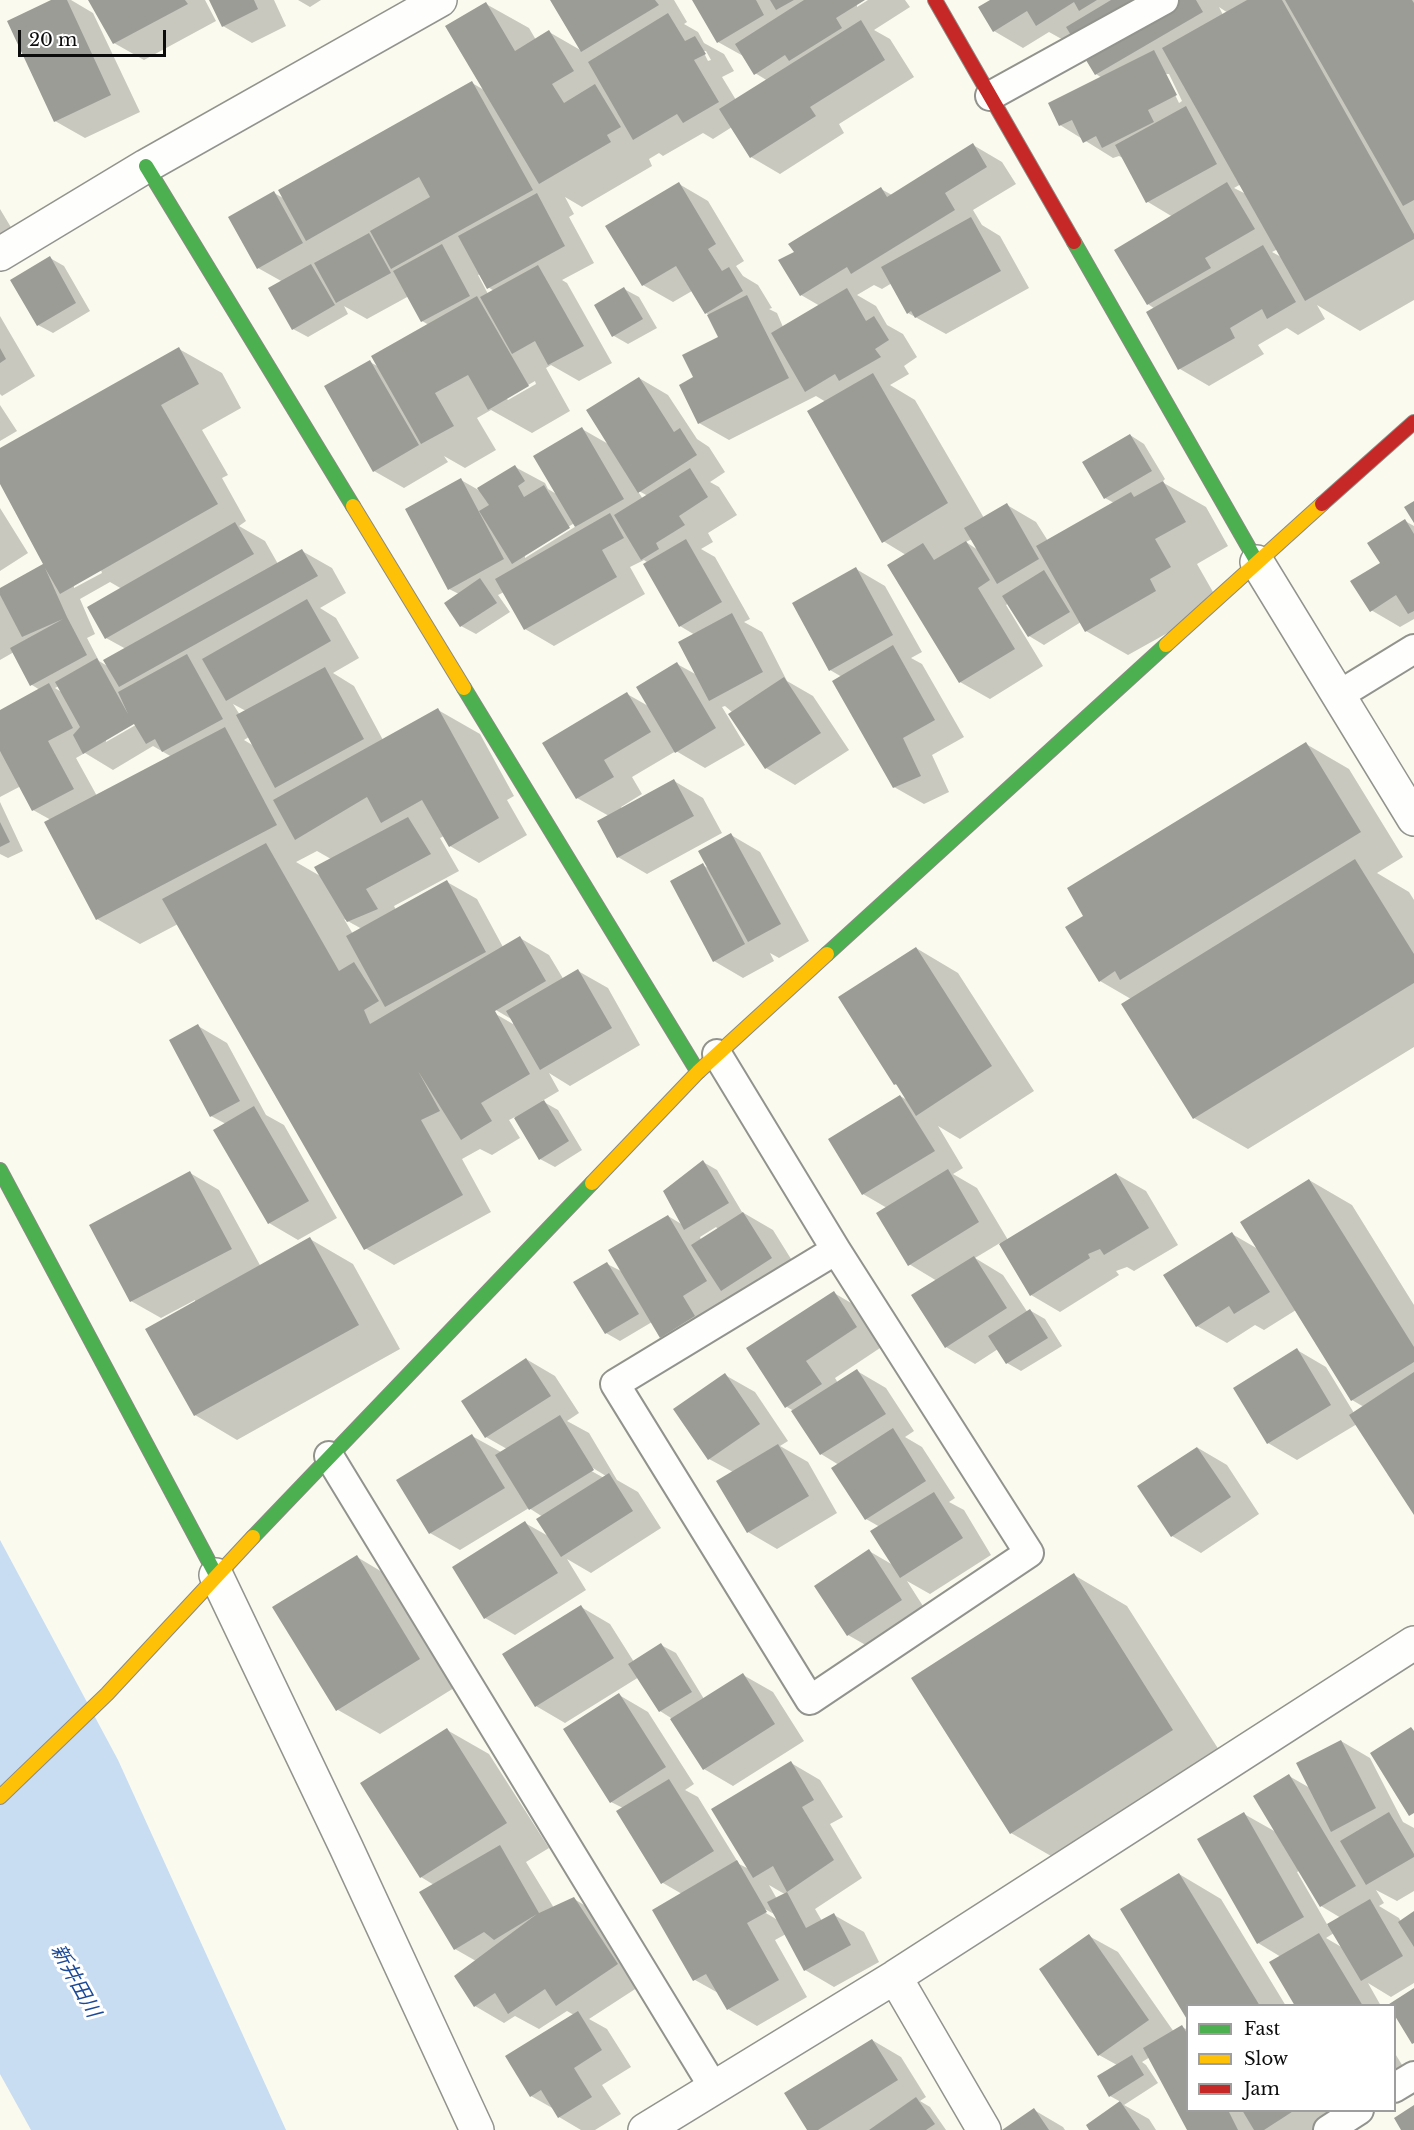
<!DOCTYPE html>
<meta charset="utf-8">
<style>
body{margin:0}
#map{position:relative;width:1414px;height:2130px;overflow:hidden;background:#fafaef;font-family:"Libre Baskerville",serif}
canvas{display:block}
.legend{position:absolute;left:1186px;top:2004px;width:210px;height:108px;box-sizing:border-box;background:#fff;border:2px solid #9e9e9e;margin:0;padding:8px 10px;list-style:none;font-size:18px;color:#0c0c0c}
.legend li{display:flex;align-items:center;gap:12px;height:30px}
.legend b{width:30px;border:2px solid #9e9e9e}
.scale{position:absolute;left:18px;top:30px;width:148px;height:27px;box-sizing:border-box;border:3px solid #0c0c0c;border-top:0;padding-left:8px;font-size:18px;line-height:21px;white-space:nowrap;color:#0c0c0c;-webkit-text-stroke:4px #fff;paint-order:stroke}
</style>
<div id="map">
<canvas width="1414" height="2130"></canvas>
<ul class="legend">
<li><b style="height:8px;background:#4caf50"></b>Fast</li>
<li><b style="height:8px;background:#ffc107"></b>Slow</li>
<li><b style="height:8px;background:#c62828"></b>Jam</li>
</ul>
<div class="scale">20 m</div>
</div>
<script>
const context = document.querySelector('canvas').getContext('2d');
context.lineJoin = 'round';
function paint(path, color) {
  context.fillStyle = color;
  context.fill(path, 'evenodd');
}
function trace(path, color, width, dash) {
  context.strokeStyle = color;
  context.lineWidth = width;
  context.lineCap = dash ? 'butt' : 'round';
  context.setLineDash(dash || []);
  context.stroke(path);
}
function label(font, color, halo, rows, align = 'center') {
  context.font = font + ' "Libre Baskerville","Noto Sans JP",serif';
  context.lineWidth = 6;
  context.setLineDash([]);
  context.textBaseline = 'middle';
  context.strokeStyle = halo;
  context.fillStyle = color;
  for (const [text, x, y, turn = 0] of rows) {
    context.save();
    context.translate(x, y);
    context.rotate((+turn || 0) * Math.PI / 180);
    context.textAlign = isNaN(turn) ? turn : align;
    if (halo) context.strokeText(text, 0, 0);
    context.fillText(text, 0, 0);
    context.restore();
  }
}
paint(new Path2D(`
 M0,1540L118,1760L286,2130H31L0,2074Z`), '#c8dcf2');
paint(new Path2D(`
 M55,0H71L93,13L140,112L85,138L55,121Z
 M90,0H205L216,21L144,60L114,43Z
 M210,0H274L286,26L252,43L223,26Z
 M298,0H321L310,7Z
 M552,0H674L687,22L684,24L698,32L704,43L724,54L734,71L722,77L736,100L768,81L755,73L745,57L718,42L694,0H863L857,3V7L868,0H905L910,7L874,30L890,39L914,77L839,124L844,133L780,174L751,157L732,127L713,139L703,133L663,156L659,153L649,159L652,166L582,207L565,197L574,214L569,217L594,263L562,280L567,283L612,363L579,381L551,365L546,368L570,411L532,433L491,410L477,418L496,450L465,468L444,456L448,462L404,488L374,471L370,362L379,367L429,325L422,321L409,296L367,319L344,306L348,314L308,337L293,329L283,282L258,268L274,193L285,199L472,83L484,90L486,4L529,28L536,40L549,32L582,51ZM703,51H706L711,60L708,61ZM481,274L488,287L494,291L488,294L478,275ZM535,381L536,384L508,400L506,398Z
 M992,0H1414V300L1360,331L1317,305L1325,319L1298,335L1287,328L1258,345L1264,354L1209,386L1180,369L1155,309L1148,304L1116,251L1173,217L1148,202L1125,159L1119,156L1113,158L1060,125L1102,78L1096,74L1075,37L1067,42L1049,32L1023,48L994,31ZM1219,7L1228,13L1223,15ZM1165,74H1169L1182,101L1179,103ZM1241,184L1248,195L1234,188ZM1278,249L1283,258L1272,252Z
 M973,145L1002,162L1016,184L973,210L982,225L1000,236L1029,288L946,334L908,313L892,283L882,289L874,285L857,295L876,306L887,325L903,334L917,357L904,366L909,374L890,385L915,400L984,518L1007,505L1036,522L1048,541L1114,503L1105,498L1084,463L1130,435L1144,444L1165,479L1162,482L1206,507L1228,546L1197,564L1213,592L1198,616L1128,655L1086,631L1081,622L1044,645L1029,636L1009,603L1006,605L1043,666L990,699L960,682L906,555L883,541L826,402L816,396L729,440L699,423L695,378L720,338L709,315L706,313L692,291L673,302L643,285L607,226L679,184L708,201L744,261L736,266L743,276L758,285L772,308L769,309L777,313L783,327L820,306L801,295L796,252L881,189L892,195ZM972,539L978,550L966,542Z
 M0,209L12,229L0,239Z
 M50,258L64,266L90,311L53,333L38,325Z
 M624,289L639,297L657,328L628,344L614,336Z
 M0,316L35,376L2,396L0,394Z
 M179,349L222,373L241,408L202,430L228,475L222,478L246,521L239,526L265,541L278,564L302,551L332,568L346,593L320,608L336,618L359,658L333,673L354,686L383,740L438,710L480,734L514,796L507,800L527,835L479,863L450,846L444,836L440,838L459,871L394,906L396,910L447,882L477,899L503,947L520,938L549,955L564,980L578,971L608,988L640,1045L570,1086L549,1073L559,1091L542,1101L558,1110L582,1150L555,1167L540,1159L515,1117L509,1120L520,1138L492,1155L480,1149L462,1159L491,1212L394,1265L365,1248L178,924L140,944L97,919L51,820L33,810L21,786L0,797V711L40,690L32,685L14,652L0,660V590L43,566L48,569L0,481V449ZM101,570L102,573L74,588V585ZM110,582L122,589L106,638L126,649L109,667L99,661L87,638L95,634L80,599ZM59,686L63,693L55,688ZM233,704L246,711L240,715ZM140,719L141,722L106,742V739ZM249,737L254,746L244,740ZM153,746L172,757L97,796L76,758L85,753L113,770ZM317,851L331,859L322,877L296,862ZM344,919L362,929L353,934ZM489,1006L513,1020V1024L487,1009Z
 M639,378L668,395L697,439L709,447L725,472L710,482L719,487L737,515L708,533L713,542L701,549L715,557L750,619L744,622L762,632L787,681L813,696L849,750L795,785L766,768L732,712L725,706L722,707L745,745L705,768L676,751L632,777L642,794L621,807L622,809L674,781L703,798L722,833L647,874L618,857L609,816L577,798L544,743L627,694L650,707L677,664L697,675L695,635L680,626L648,563L644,560L630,567L645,594L554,646L525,629L504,592L498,595L510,612L476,634L461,626L459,594L449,589L461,480L482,492L515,467L545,483L548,489L558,495L582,429L610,445ZM637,490L648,496L643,499ZM576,522L578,525L525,558V554Z
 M0,405L17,431L0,441Z
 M0,508L28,553L0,571Z
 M1405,521L1414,526V619L1400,627L1371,610L1382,563Z
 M856,569L885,586L922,652L911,658L922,664L964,737L932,755L949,792L924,804L894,787L842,677L830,670Z
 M1306,744L1349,769L1403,857L1377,873L1409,892L1414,900V1047L1248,1149L1194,1118L1131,999L1100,981L1086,916Z
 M0,802L23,851L8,858L0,854Z
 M731,835L760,852L809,941L779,958L770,953L774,961L743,978L714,961L703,865L709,869Z
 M916,948L958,973L1034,1091L960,1139L938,1126L963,1168L953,1174L977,1188L1008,1240L1116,1174L1146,1191L1178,1245L1134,1271L1127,1267L1116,1271L1119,1275L1060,1312L1031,1295L1000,1243L975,1258L1003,1275L1028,1313L1031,1311L1045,1319L1062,1346L1021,1371L1007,1363L998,1349L975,1364L946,1347L937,1281L909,1264L887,1208L863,1194L900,1096L909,1101L899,1086L895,1084L840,997Z
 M198,1026L227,1043L266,1115L284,1125L337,1218L298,1240L269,1223L226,1124L211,1116Z
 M703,1162L717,1170L742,1212L773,1230L801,1275L690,1354L661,1337L652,1322L620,1341L606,1333L607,1264L623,1272L668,1216L683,1225ZM716,1227L718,1229L701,1240L700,1237Z
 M190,1173L219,1190L261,1267L310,1239L353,1264L400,1349L237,1440L195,1415V1300L161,1318L131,1301Z
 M1309,1180L1352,1205L1414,1305V1512L1357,1424L1297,1460L1268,1443L1297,1350L1326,1367L1354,1413L1364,1407L1352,1400L1296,1310L1264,1330L1255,1325L1227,1343L1197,1326L1232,1234L1258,1249Z
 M834,1293L863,1310L886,1344L835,1378L838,1383L857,1371L886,1388L914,1431L905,1437L922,1447L955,1498L949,1502L964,1510L991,1555L930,1594L907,1581L930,1617L878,1652L848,1635L869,1551L893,1565L880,1527L866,1519L839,1465L821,1454L794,1411L787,1407Z
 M526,1359L555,1376L579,1413L567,1421L589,1433L617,1480L638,1492L661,1528L591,1573L567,1559L586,1590L515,1635L485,1618L454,1568L525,1523L550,1537L543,1517L529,1508L460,1550L430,1533L472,1436L501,1452L507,1449L486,1437L463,1401ZM588,1465L606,1476L604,1478L586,1468Z
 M725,1375L755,1392L788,1441L780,1446L808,1462L837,1513L777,1549L748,1532L733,1472L709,1459Z
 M1198,1448L1227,1465L1259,1514L1201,1553L1172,1536Z
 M357,1557L399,1582L462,1683L380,1734L338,1710Z
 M1074,1575L1127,1606L1226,1761L1065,1864L1011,1833Z
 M581,1607L610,1624L634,1662L661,1645L676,1653L704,1699L743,1675L773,1692L804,1741L733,1786L704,1769L671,1718L660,1711L639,1677L565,1723L536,1706Z
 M619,1695L648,1712L694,1784L685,1790L698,1797L739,1864L751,1870L791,1763L820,1780L843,1817L830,1824L862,1878L815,1909L822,1921L834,1915L864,1932L879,1962L834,1987L805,1970L786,1934L775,1940L807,1997L757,2026L728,2009L720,1994L695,1980L682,1894L663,1883L618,1811L623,1808L611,1802ZM769,1885L781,1892L785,1894L777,1899ZM761,1907L776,1915V1919L759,1909Z
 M447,1730L489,1754L549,1848L526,1862L554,1908L574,1899L603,1916L646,1982L589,2019L607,2029L631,2067L602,2085L621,2114L595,2130H581L559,2117L554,2109L531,2096L574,2015L567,2011L539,2029L515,2016L504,2023L475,2006L476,1961L455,1949L434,1885L421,1877L362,1784Z
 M1341,1741L1370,1758L1403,1822L1414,1828V1891L1397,1901L1376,1890L1384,1903L1379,1906L1399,1918L1401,1922L1414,1913V1983L1391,1997L1368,1983L1381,2006H1296L1281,1957L1258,1943L1244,1814L1276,1832L1289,1776L1310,1788ZM1299,1871L1321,1906L1341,1918L1328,1926L1297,1872ZM1334,1933L1343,1948L1326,1938Z
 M1179,1874L1221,1899L1286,2006H1188Z
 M1089,1936L1118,1952L1174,2032L1182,2027L1188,2030V2110H1350L1345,2130H1189L1150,2057L1142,2062L1146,2065L1158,2083L1124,2105L1149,2119L1156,2130H1091L1088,2125L1121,2102L1110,2096L1117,2065L1099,2055Z
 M872,2040L901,2057L926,2097L920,2101L930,2107L946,2130H809Z
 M1394,2052L1404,2068L1394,2074Z
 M1034,2110L1063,2127L1065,2130H1004Z`), '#0003');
paint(new Path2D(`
 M51,0H67L111,95L54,122L7,21Z
 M88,0H185L188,4L113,44Z
 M209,0H254L258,9L222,27Z
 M550,0H655L659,5L581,52Z
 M692,0H756L764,15L717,43Z
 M770,0H794L776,10Z
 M804,0H865L836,18L842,28L789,61L785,55L754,75L735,44Z
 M990,0H1097L1079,11L1074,2L1036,26L1027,11L993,32L978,7Z
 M1111,0H1196L1203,12L1095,75L1066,27Z
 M1247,0H1282L1414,234V239L1305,301L1162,48Z
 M1285,0H1412L1414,3V200L1403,206Z
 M486,2L515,51L549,30L574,71L552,84L564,103L595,84L621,127L607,135L611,142L539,184L445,26Z
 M668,13L685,41L695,36L706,54L694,60L719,102L683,123L677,114L633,140L588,62Z
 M861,20L885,60L810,107L816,116L750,158L719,109Z
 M1154,50L1177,95L1148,110L1154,122L1102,148L1096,136L1083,143L1072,120L1059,126L1048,103Z
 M472,81L533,190L391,269L370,231L430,197L419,177L306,241L278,190Z
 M1186,106L1217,164L1146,203L1115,145Z
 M973,143L987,167L945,193L955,210L851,274L847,267L800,296L778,260L794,252L788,244L881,187L887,197Z
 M679,182L716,244L708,249L722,271L729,267L743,291L705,314L676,266L642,286L605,226Z
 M1227,182L1255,229L1205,258L1211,268L1147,305L1114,250Z
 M274,191L303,243L257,269L228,217Z
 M537,193L565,246L487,289L458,236Z
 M971,217L1001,271L915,318L911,311L907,314L881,267Z
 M369,233L391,273L336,303L314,263Z
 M442,244L470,296L421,322L393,271Z
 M1263,245L1296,302L1267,319L1262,309L1230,328L1235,338L1178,370L1146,312Z
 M50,256L76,303L37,326L10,280Z
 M311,264L335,305L292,330L268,288Z
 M538,265L584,346L548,365L535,341L512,354L480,297Z
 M624,287L643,319L612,337L594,305Z
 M847,288L866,321L874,316L889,340L875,349L881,357L839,381L835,374L805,392L771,333Z
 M747,295L789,378L698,424L679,385L693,377L682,355L718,337L707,315Z
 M477,296L529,386L488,410L468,375L435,393L454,426L421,444L371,356Z
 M179,347L199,384L161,405L218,504L60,594L45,568L67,617L87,655L30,686L10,648L63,619L22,637L0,595V588L43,564L0,484V448Z
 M0,348L6,359L0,363Z
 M370,360L419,445L373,472L324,386Z
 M873,373L948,503L882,543L807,411Z
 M639,377L674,432L680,428L697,455L638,493L586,410Z
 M582,427L624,499L575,527L533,456Z
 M1130,434L1152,471L1104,499L1082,462Z
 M515,465L525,481L518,486L524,497L544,485L570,528L512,564L479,511L489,505L477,488Z
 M690,468L708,497L679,516L685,525L656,543L659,549L641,560L614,515Z
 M461,478L504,559L448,590L405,509Z
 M1163,481L1186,522L1155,539L1171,567L1150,579L1156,591L1085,632L1036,546L1131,492L1134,497Z
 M1414,501V523L1404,507Z
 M1007,503L1039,559L997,584L964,528Z
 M610,513L624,538L602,550L617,577L524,630L495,579Z
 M1405,519L1414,534V611L1408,614L1396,595L1370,612L1350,581L1380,563L1367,543Z
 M235,522L254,554L105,639L87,607Z
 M686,539L722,602L679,627L643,564Z
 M966,541L990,580L978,588L1015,649L959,683L887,565L923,543L934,560Z
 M302,549L318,576L119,687L103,660Z
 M856,567L893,635L829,671L792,603Z
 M1044,570L1070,612L1028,637L1002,596Z
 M480,578L497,603L460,627L444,603Z
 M307,599L331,641L226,701L202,659Z
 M732,613L763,672L709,701L678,642Z
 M893,645L935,720L903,738L921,776L893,788L832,681Z
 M187,654L223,719L162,752L155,739L146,744L134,724L83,754L73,735L80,727L55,682L97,658L128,714L118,692Z
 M677,662L716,728L675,753L636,687Z
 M325,667L364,739L275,788L236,715Z
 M784,677L821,733L765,769L728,714Z
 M49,683L73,728L48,741L74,789L32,811L0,751V710Z
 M627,692L651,732L604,760L614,777L576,799L542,743Z
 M438,708L499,818L449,847L422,800L381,823L367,797L295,840L273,800Z
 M225,727L277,825L96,920L44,822Z
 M1306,742L1361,832L1120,980L1115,971L1099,982L1065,927L1083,916L1067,888Z
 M674,779L694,816L617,858L597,821Z
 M408,817L431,854L366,889L378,909L347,922L314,867Z
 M0,822L10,842L0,847Z
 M731,833L781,924L748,942L698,851Z
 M266,843L339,971L354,962L379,1001L364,1010L370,1024L520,936L546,981L495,1011L530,1074L481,1103L492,1121L461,1140L418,1071L440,1111L421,1120L463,1195L364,1250L162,899Z
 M1355,859L1414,954V983L1193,1119L1121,1004Z
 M703,863L745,944L713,962L670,881Z
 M447,880L486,952L385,1007L346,936Z
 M916,947L992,1066L916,1116L896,1084L894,1085L838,997Z
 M578,969L612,1028L540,1070L506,1011Z
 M198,1024L240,1101L210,1117L169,1040Z
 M900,1095L935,1151L862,1195L828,1139Z
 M544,1100L569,1141L539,1160L514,1118Z
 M254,1106L309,1201L268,1224L213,1130Z
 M703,1160L729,1203L684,1230L663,1191Z
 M948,1169L979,1222L908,1266L876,1213Z
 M190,1171L232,1249L130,1302L89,1225Z
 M1116,1173L1149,1228L1104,1255L1100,1249L1088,1254L1090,1258L1030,1296L999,1244Z
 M1309,1179L1414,1347V1362L1351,1401L1240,1222Z
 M743,1212L772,1258L721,1291L691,1245Z
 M668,1215L707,1281L683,1296L695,1316L660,1338L608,1250Z
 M1232,1232L1270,1292L1234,1314L1229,1306L1196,1327L1163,1275Z
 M310,1237L359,1325L194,1416L145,1329Z
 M974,1256L1007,1308L945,1348L911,1295Z
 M607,1262L639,1314L605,1334L573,1282Z
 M834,1291L857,1327L806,1361L822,1384L785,1408L746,1348Z
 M1030,1309L1048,1338L1006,1364L988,1336Z
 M1297,1348L1331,1405L1267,1444L1233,1388Z
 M526,1358L551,1396L485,1438L461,1401Z
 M857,1369L886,1414L820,1455L791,1411Z
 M1414,1372V1515L1349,1415Z
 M725,1373L760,1424L708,1460L673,1409Z
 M560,1415L594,1470L529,1510L495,1455Z
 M893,1428L926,1481L865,1520L831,1468Z
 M472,1434L505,1488L429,1534L396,1480Z
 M778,1444L809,1496L747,1533L716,1481Z
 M1197,1447L1231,1497L1171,1537L1137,1486Z
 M609,1473L633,1511L561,1557L536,1519Z
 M934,1492L963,1538L900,1578L870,1531Z
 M525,1521L558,1573L484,1619L452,1567Z
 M869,1549L902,1600L847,1636L814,1586Z
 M357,1555L420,1659L336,1711L272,1607Z
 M1074,1573L1173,1730L1010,1834L911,1678Z
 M581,1605L614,1658L535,1707L502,1654Z
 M661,1643L692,1692L659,1712L628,1664Z
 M743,1673L775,1724L703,1770L670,1719Z
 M619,1693L666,1767L610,1803L563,1729Z
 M1411,1727L1414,1731V1813L1409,1816L1370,1753Z
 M447,1728L507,1823L420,1878L360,1783Z
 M1341,1740L1376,1808L1331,1832L1296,1763Z
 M791,1761L814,1800L802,1807L834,1860L787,1892L773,1866L753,1878L711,1809Z
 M1289,1774L1356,1886L1320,1907L1253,1796Z
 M669,1779L714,1851L661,1884L616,1811Z
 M1244,1812L1304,1917L1257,1944L1197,1839Z
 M1389,1812L1414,1854V1857L1366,1885L1340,1841Z
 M500,1845L539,1913L574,1897L618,1964L556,2006L545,1989L508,2014L495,1993L474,2007L454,1976L537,1914L494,1940L484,1932L454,1950L419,1892Z
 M737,1860L767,1912L747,1923L779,1980L727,2010L706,1974L693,1981L652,1910Z
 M1179,1873L1260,2006H1188V2021L1120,1909Z
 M787,1892L806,1928L834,1913L851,1945L804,1971L767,1902Z
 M1370,1899L1403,1956L1361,1981L1327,1924Z
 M1414,1911V1947L1398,1922Z
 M1319,1933L1363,2006H1295L1269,1962Z
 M1089,1934L1149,2020L1098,2056L1039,1969Z
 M1414,1988V2043L1412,2044L1395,2016V2006H1386Z
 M578,2011L602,2050L574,2068L592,2097L558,2118L541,2090L530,2097L505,2056Z
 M1182,2025L1188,2035V2110H1228L1238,2130H1187L1143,2048Z
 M872,2039L898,2080L818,2130H807L784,2093Z
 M1132,2055L1144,2075L1109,2097L1097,2076Z
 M916,2097L935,2124L926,2130H869Z
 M1120,2101L1140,2130H1089L1086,2125Z
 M1414,2105V2130H1401L1394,2118Z
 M1034,2108L1049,2130H1002Z
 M1242,2110H1295L1264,2130H1254Z`), '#9c9c96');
const lane = new Path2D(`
 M990,96L1164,0
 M1339,695L1414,649
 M717,1054L836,1250L1029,1553L810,1700L615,1384L836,1250
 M329,1456L714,2088
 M1394,2088L1414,2076
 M1328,2130L1359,2110`);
const street = new Path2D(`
 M0,254L146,166L440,0
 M1257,562L1414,819
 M216,1575L346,1847L477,2130
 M895,1977L984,2130
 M645,2130L895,1977L1414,1643`);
const fast = new Path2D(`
 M146,166L353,506
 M1074,242L1257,562
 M464,688L698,1072
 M827,954L1166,645
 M0,1170L216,1575
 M253,1537L592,1183`);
const slow = new Path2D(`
 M353,506L464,688
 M1166,645L1322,504
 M592,1183L698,1072L827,954
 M0,1797L107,1694L253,1537`);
const jam = new Path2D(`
 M935,0L1074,242
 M1322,504L1414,422`);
trace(lane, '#93938e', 32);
trace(street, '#93938e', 36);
trace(fast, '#8a8a85', 16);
trace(slow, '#8a8a85', 16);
trace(jam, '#8a8a85', 16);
trace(lane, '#fefefd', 28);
trace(street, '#fefefd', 33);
trace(fast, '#4caf50', 14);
trace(slow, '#ffc107', 14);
trace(jam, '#c62828', 14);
label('italic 20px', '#1b4a98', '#fff', [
 ["新井田川",75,1981,61]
]);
</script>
